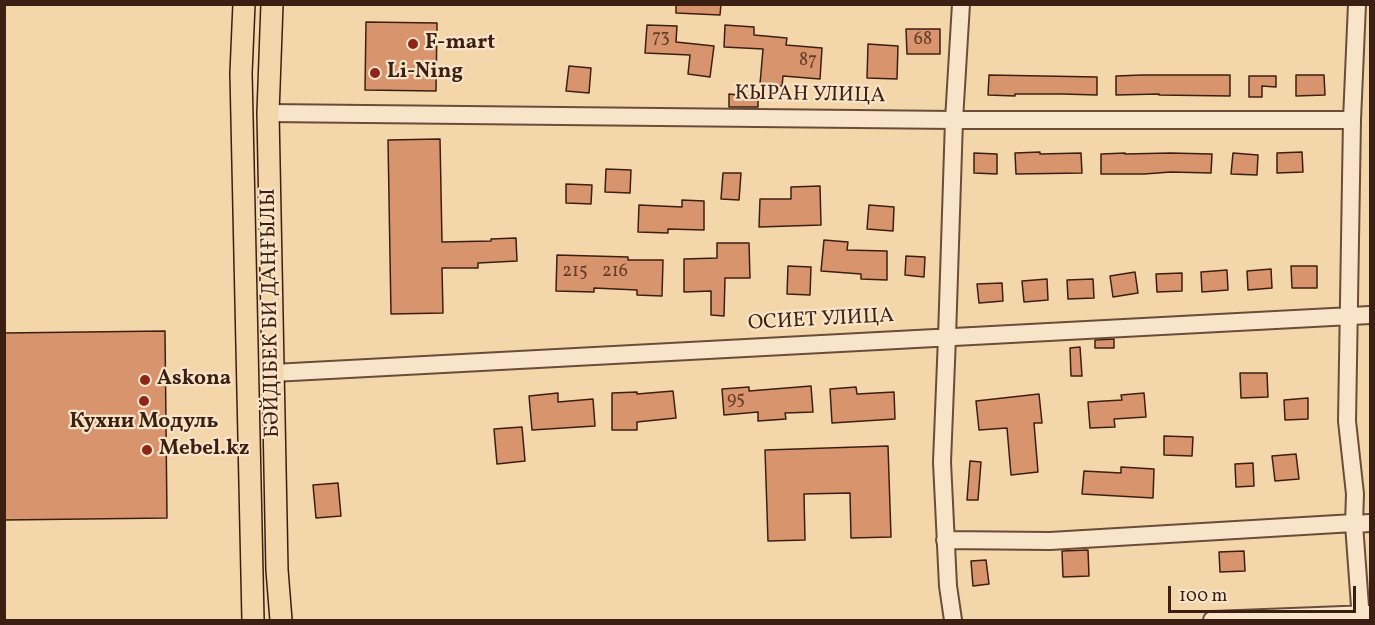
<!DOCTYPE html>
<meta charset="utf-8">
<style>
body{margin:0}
#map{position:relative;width:1375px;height:625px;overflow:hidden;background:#f4d6ab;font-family:Vollkorn,serif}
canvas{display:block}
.frame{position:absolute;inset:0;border:6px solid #3c1f13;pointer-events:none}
.scale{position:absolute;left:1168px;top:586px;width:188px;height:27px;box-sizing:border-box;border:3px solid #3c1f13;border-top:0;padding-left:8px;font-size:18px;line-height:21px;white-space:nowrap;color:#3c1f13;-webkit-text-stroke:4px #f8e4c8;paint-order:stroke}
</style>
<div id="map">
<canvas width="1375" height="625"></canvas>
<div class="frame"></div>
<div class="scale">100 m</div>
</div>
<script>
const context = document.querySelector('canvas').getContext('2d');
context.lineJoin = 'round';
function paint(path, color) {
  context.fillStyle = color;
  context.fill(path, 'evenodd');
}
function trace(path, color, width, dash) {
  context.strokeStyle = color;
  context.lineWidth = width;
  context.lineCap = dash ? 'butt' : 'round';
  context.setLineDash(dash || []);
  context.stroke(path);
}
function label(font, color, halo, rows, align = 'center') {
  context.font = font + ' Vollkorn,serif';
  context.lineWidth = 4.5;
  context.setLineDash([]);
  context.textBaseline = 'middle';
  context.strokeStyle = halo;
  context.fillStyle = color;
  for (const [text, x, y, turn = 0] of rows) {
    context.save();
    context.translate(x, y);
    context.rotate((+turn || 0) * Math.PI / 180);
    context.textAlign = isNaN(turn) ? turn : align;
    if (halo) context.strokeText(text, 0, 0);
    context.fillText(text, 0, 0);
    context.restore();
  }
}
const building = new Path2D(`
 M676,4H721L720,15L676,13Z
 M366,22L437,23L436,91L365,90Z
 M647,25L677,26L676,42L714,46L710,77L688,74L690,55L645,53Z
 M725,25L754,27V35L787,38L786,45L822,48L820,79L783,76L782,86L760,84L763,49L724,47Z
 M906,29H940V54H907Z
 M868,44L898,46L897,79L867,78Z
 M569,66L591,68L589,93L566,91Z
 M989,75L1097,77V95L1062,94H1015V96L988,95Z
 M1142,75H1230V96L1159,95V94L1116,95V76Z
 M1296,75H1324L1325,95L1296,96Z
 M1249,76H1276V87L1262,86V97H1249Z
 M729,94L758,97V107H729Z
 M440,139L442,242L491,241V239L516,238L517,261L478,263V268H442L443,313L391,314L388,140Z
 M1040,152V154L1081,153L1082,173L1016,174L1015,153Z
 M1302,152L1303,172L1277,173V153Z
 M974,153L997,154V174L974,173Z
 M1125,153V154L1170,153L1212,154L1211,173L1171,172L1144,174H1101V154Z
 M1233,153L1258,155L1257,175L1231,174Z
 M606,169L631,170L630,193L605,192Z
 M723,173H741L739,200L721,199Z
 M566,184L592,185L591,204L566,203Z
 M820,186L821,225L759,227L760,199H791V187Z
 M682,200L704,201V230L668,229V233L638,232L639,205L682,207Z
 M869,205L894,207L893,231L867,229Z
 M824,240L848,242L847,250L887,251V280L861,279V274L821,271Z
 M717,243H749L750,278H725L724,316L711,315V291L684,292V259L717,258Z
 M557,255L628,257V260H663L662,296L637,295V290L594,288V292L556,291Z
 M906,256L925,257L924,277L905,275Z
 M788,266L811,267L810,295L787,294Z
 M1291,266H1317V288H1292Z
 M1271,269L1272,288L1248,290L1247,271Z
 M1227,270L1228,290L1202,292L1201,272Z
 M1135,272L1138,293L1113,297L1110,276Z
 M1182,273V291L1157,292L1156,274Z
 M1047,279L1048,300L1024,302L1022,281Z
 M1093,279L1094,298L1068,299L1067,280Z
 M1002,283L1003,301L979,303L977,284Z
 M165,331L167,518L4,520V333Z
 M1114,339V348H1095V340Z
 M1080,347L1082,376H1071L1070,348Z
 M1240,373H1267L1268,397L1241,398Z
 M811,386L813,412L785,413L786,419L758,421V412L724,415L722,389L749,387V391Z
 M856,387L857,394L894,392L895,419L832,423L830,389Z
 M673,391L676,418L637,422V430H612V393L637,392V394Z
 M558,393V402L593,399L595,426L532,430L529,396Z
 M1144,393L1146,417L1114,419L1115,427L1090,428L1088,402L1122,400L1121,395Z
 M1039,394L1042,423H1034L1038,472L1011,475L1007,428L979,430L976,401Z
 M1308,398V419L1285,420L1284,400Z
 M522,427L525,461L497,464L494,429Z
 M1164,436L1193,437L1192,456L1164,455Z
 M888,446L891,537L851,538L850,493L804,494L805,540L768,541L765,450Z
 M1296,454L1299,479L1275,481L1272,456Z
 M970,461L981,462L978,500H967Z
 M1253,463L1254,486L1236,487L1235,464Z
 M1121,467L1154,469L1153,498L1082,494L1084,471L1121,473Z
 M338,483L341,516L316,518L313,485Z
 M1088,550L1089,576L1063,577L1062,551Z
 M1244,551L1245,571L1220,572L1219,552Z
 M986,560L989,584L973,586L971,561Z`);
paint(building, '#d8946c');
trace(building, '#3c1f13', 1.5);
const minor = new Path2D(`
 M1357,4L1352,120L1347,421L1355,494L1354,524L1361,620
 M268,113L954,120H1352
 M273,373L1370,315
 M1354,524L1370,523
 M945,540L1050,541L1354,523
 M953,620L948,586L942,462L947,337L954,120L961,4
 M1212,620L1370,614`);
const major = new Path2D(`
 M244,4L241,73L253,620
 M272,4L268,113L277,570L281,620`);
trace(minor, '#6a4d39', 20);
trace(major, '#3c1f13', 24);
trace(minor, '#f8e4c8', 16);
trace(major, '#f4d6ab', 21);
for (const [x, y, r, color] of [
 [413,44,6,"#8f2418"],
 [375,73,6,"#8f2418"],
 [145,380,6,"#8f2418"],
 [144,401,6,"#8f2418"],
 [147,450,6,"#8f2418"]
]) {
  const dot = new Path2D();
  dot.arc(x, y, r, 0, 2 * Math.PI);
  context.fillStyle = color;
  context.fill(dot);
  trace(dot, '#f8e4c8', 2);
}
label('18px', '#633c29', null, [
 ["73",661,39],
 ["68",923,41],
 ["87",808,62],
 ["215",575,273],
 ["216",615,273],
 ["95",736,401]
]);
label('bold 21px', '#3c1f13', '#f8e4c8', [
 ["F-mart",425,44],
 ["Li-Ning",387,73],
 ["Askona",157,380],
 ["Кухни Модуль",144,423,"center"],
 ["Mebel.kz",159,450]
], 'left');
label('21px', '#3c1f13', '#f8e4c8', [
 ["КЫРАН УЛИЦА",810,96,1],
 ["БӘЙДІБЕК БИ ДАҢҒЫЛЫ",272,313,-91],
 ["ОСИЕТ УЛИЦА",821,321,-3]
]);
</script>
